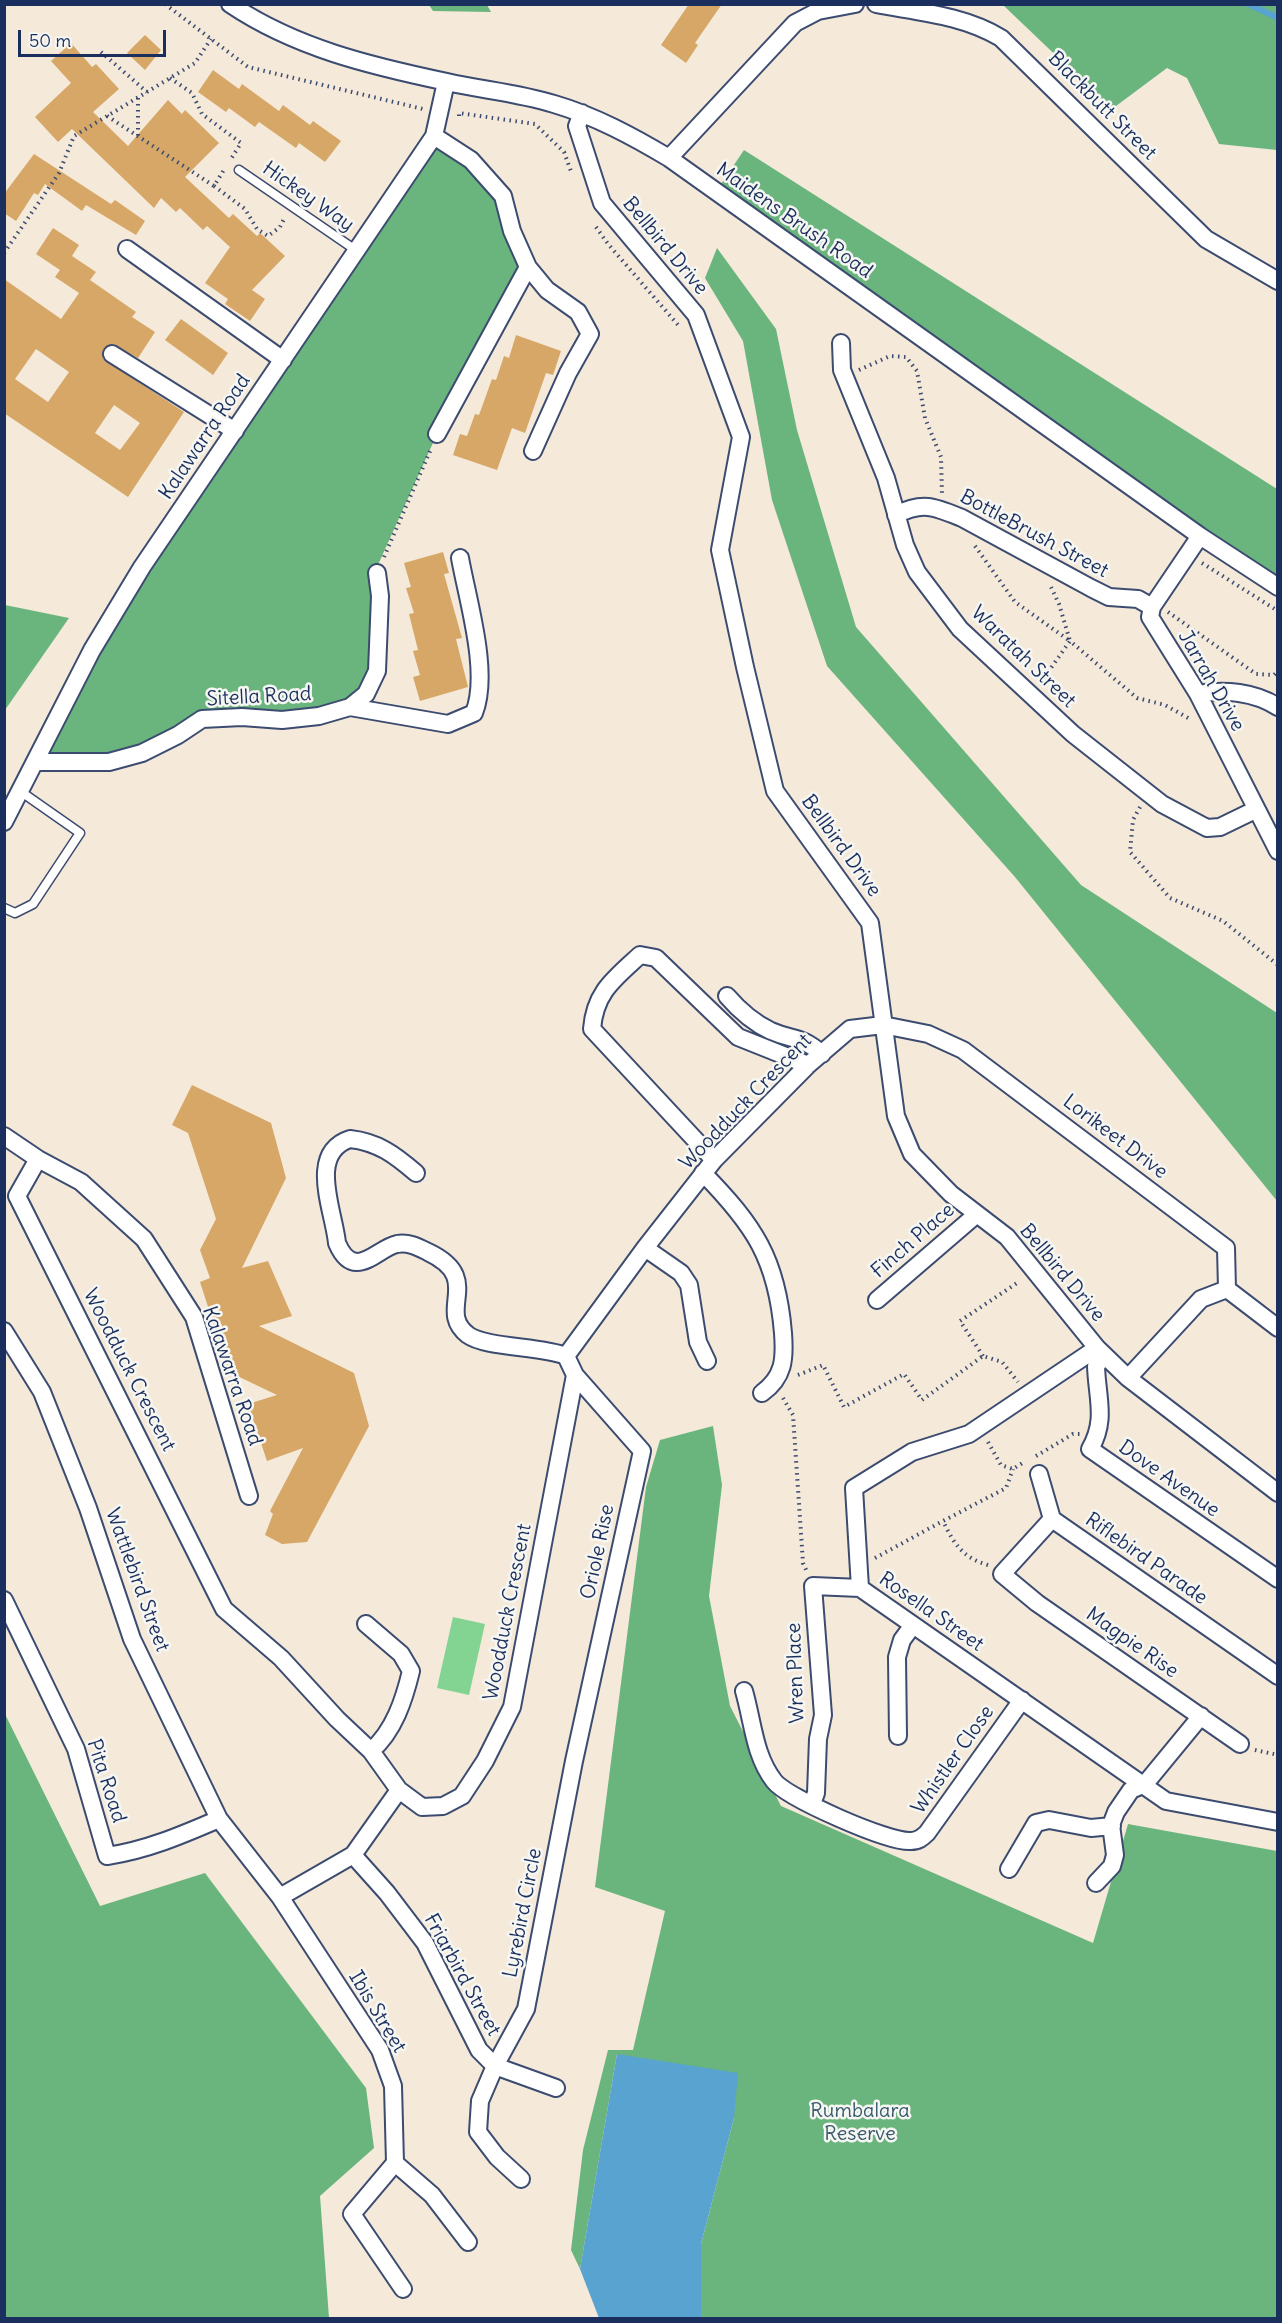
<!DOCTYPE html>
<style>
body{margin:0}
#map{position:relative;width:1282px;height:2323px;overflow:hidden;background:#f5e9d9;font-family:Delius,sans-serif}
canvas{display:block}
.frame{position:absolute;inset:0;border:6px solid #1b2f5e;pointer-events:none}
.scale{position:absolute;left:18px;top:30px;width:148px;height:27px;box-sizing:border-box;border:3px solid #1b2f5e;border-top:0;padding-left:8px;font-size:18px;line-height:21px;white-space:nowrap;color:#1b2f5e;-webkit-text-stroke:4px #f6f6f2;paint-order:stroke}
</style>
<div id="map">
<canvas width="1282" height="2323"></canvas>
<div class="frame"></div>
<div class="scale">50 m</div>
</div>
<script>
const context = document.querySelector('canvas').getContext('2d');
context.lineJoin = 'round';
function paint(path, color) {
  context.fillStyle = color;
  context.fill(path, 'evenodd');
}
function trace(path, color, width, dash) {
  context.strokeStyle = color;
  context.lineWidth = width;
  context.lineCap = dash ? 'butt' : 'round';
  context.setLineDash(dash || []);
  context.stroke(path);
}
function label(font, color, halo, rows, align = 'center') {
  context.font = font + ' Delius,sans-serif';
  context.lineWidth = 5;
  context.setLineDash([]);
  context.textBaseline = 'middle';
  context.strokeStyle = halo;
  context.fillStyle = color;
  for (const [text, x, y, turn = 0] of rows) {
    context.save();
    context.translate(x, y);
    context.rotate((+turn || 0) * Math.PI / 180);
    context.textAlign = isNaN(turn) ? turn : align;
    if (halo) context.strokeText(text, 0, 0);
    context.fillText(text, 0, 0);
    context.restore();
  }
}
paint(new Path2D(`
 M453,1617L485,1624L469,1695L437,1688Z`), '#83d393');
paint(new Path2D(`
 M429,5H487L491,12L433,11Z
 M1003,5H1277V150L1219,144L1187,78L1167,68L1112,109Z
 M434,136L503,196L528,267L437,434L372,578L377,671L350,707L202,719L142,753L35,762L92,650Z
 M744,150L1277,489V590L717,190Z
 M717,248L776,329L797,430L856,627L1081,885L1277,1013V1201L1015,877L827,666L772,500L743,341L705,278Z
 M5,605L69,618L5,710L4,605Z
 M713,1426L722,1485L709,1596L730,1706L781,1806L1093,1943L1128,1824L1277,1851V2318H701V2244L734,2118L617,2054L580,2269L571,2250L583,2150L608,2050H633L665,1911L595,1887L646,1487L660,1440Z
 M5,1714L100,1906L205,1873L366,2088L374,2148L320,2196L329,2318H5Z`), '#6ab57d');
paint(new Path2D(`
 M617,2054L738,2073L734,2118L701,2244V2318H599L580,2269Z`), '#58a3d0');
trace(new Path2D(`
 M1248,4L1278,18`), '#58a3d0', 6);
paint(new Path2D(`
 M689,4H722L695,43L698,45L686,63L661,45Z
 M145,35L161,50L145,70L127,53Z
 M71,43L92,67L96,64L119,89L93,112L128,146L168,100L182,114L185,110L219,143L185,177L229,218L233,214L257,236L260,233L285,256L252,290L265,299L250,321L225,304L228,299L205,283L230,247L207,226L203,230L180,208L176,212L161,198L154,208L72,129L58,142L35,117L71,83L51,61Z
 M213,70L239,89L242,84L279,111L283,105L310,125L313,121L341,141L325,162L299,143L296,148L259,122L255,127L229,108L226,112L198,92Z
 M34,154L111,204L115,200L145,221L136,235L86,205L82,211L45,184L38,195L34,193L16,221L4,213V194Z
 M53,228L79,245L72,256L96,272L90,280L136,312L132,317L155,332L138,358L112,344L103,349V359L184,412L128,497L4,413V279L61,319L79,293L55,277L60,270L36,254ZM36,349L69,372L48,402L15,379ZM114,405L140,423L120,450L95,433Z
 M181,319L228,353L213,375L165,340Z
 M516,335L561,351L553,375L546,373L525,433L512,428L497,470L453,455L460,434L467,436L475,414L479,415L492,379L496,380L504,356L509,358Z
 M443,552L449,573L444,574L462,638L456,639L468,687L420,701L413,677L420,675L413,651L418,650L409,614L414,613L406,588L411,587L404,563Z
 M192,1085L271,1123L286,1178L242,1268L268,1261L292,1316L259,1326L354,1373L369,1426L307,1542L282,1544L265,1535L273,1514L270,1511L303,1448L267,1461L248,1404L277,1395L229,1372L200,1282L210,1278L200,1250L216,1219L188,1133L172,1125Z`), '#d6a767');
const service = new Path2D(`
 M239,170L357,251
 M4,908L15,913L33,904L80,833L20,791`);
const minor = new Path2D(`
 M230,4C295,48 371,66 447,82C482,90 519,93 554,104C595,116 632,136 669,158L1200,536L1278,587
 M876,4C918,12 963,15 1001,38L1206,239L1278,281
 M582,113L577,126L602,203L696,315L741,437L720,550L745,667L775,791L870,923L896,1116L912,1154L951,1194L1007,1237L1097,1348L1128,1378L1278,1493
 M434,136L471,160L503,196L512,231L528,267L547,290L578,312L590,334L568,373L533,451
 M669,158L795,23L818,11L855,4
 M127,249L283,360
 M841,343L842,370L886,478L905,545L917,572L960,629L1073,734L1162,804L1207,828L1220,827L1255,810
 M112,354L235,431
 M437,434L528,267
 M896,515C923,501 935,507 962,518L1091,588L1109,597L1138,599L1152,607
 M1200,536L1152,607L1150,617L1198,694L1278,851
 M1198,694C1224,689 1255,692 1278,707
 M350,707L448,724L474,713C490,673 468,602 460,558
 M35,762H109L142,753L178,735L202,719L242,717L282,720L319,716L350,707L366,694L377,671L380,596L377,573
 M4,822L92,650L142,567L434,136L446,82
 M727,996C739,1010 754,1023 771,1031C794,1041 800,1035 822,1054
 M4,1136L38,1159L81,1182L144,1239L194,1317L249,1496
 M38,1159L17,1196L224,1609L281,1658L337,1719L371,1751L399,1790L422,1807L443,1806L462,1796L485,1761L512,1707L575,1375L566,1356
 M714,1160L592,1029C595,992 614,979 640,955L656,958L738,1037L808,1065
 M416,1173C395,1155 378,1142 350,1139C307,1153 334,1211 337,1243C354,1283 377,1248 397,1244C409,1242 418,1247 428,1252C485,1279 435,1310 468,1335C486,1348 541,1346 566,1356
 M703,1173C754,1225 777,1259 783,1333C785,1359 784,1377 762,1393
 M645,1248L681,1273L689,1285L698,1342L707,1361
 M877,1300L977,1214
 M4,1331L42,1392L88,1508L132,1639L219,1819L280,1897L380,2050L393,2086L395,2163
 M1097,1348L969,1434L912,1452L854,1488L860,1588L1166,1801L1278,1822
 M1104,1355L1096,1366C1097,1398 1107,1420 1090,1449L1278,1579
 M566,1356L645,1248L714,1160L808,1065L850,1029L883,1025L928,1034L963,1050L1226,1248L1227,1289L1278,1328
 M1128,1378L1201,1299L1227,1289
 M1039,1474L1052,1519
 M4,1600L76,1749L107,1856C147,1850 182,1835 219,1819
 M366,1624L401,1654L411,1671C404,1700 394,1731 371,1751
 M744,1691C753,1722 754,1755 774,1781C787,1798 889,1843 911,1841C918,1841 922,1838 927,1833L1022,1700
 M898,1736L897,1657L902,1640L913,1625
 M1240,1744L1037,1603L1002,1574L1052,1519L1278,1676
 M812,1804L816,1793L818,1739L823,1715L813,1586L860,1588
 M353,1855L387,1893L425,1943L479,2050L495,2066L556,2088
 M1009,1869L1036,1823L1049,1820L1091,1828L1112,1826
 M1096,1883L1112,1866L1115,1855L1111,1825L1116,1812L1131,1790L1145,1784L1201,1716
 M280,1897L353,1855L399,1790
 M521,2179L497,2157L478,2132L480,2101L495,2066L526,2009L574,1761L642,1451L575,1375
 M403,2289L352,2214L395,2163L432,2195L468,2242`);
trace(service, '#3c4b70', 11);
trace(minor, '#3c4b70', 20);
trace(new Path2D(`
 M165,4L248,67L423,109
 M101,52L147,92
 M170,78L192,93L202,114L241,143L231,159
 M138,98V136
 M107,116L214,186L225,168
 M459,116V113L535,124L564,152L572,174
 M214,186L245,209L257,229L268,236L280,227L285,217
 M596,227L608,244L679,326
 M4,253L59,173L74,136L195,63L211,39
 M859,370L890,356L906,357L917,371L925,418L941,457L942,494
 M975,546L1015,602L1070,641L1059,604L1051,587
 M384,557L431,449
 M1202,563L1278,611
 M1168,612L1256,674L1274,675L1278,671
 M1041,682L1070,641L1137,698L1165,705L1190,719
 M1140,807L1133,820L1130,852L1170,898L1223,921L1278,965
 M983,1356L960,1321L1020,1281
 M798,1375L823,1365L844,1407L904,1374L922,1400L983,1356L1002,1362L1018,1382
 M783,1398L793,1415L803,1563L807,1572
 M988,1442L1001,1465L1013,1469L1024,1462
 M1036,1456L1073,1434H1080
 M875,1558L943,1521
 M988,1565C963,1558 954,1544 943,1521L1006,1488L1013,1469
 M1255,1750L1278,1755`), '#3c4b70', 4, [1.5, 4.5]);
trace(service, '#fff', 8);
trace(minor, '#fff', 16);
label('20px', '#1b2f5e', '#f6f6f2', [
 ["Blackbutt Street",1102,106,45],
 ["Hickey Way",308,197,35],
 ["Maidens Brush Road",794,221,35],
 ["Bellbird Drive",665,246,50],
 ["Kalawarra Road",205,437,-56],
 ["BottleBrush Street",1034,534,28],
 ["Waratah Street",1023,657,44],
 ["Jarrah Drive",1211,681,60],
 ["Sitella Road",259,697,-3],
 ["Bellbird Drive",841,846,54],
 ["Woodduck Crescent",746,1102,-46],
 ["Lorikeet Drive",1115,1137,37],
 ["Finch Place",913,1241,-41],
 ["Bellbird Drive",1062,1273,50],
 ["Woodduck Crescent",129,1370,63],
 ["Kalawarra Road",232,1376,71],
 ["Dove Avenue",1169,1479,35],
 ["Oriole Rise",598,1552,-78],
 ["Riflebird Parade",1146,1559,35],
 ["Wattlebird Street",137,1580,70],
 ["Woodduck Crescent",508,1612,-79],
 ["Rosella Street",931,1612,35],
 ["Magpie Rise",1132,1643,35],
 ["Wren Place",796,1673,-92],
 ["Whistler Close",953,1760,-55],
 ["Pita Road",106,1781,72],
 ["Lyrebird Circle",523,1913,-79],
 ["Friarbird Street",462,1975,61],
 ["Ibis Street",377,2012,59]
]);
label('20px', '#35586b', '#f6f6f2', [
 ["Rumbalara",860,2111],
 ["Reserve",860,2134]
]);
</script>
